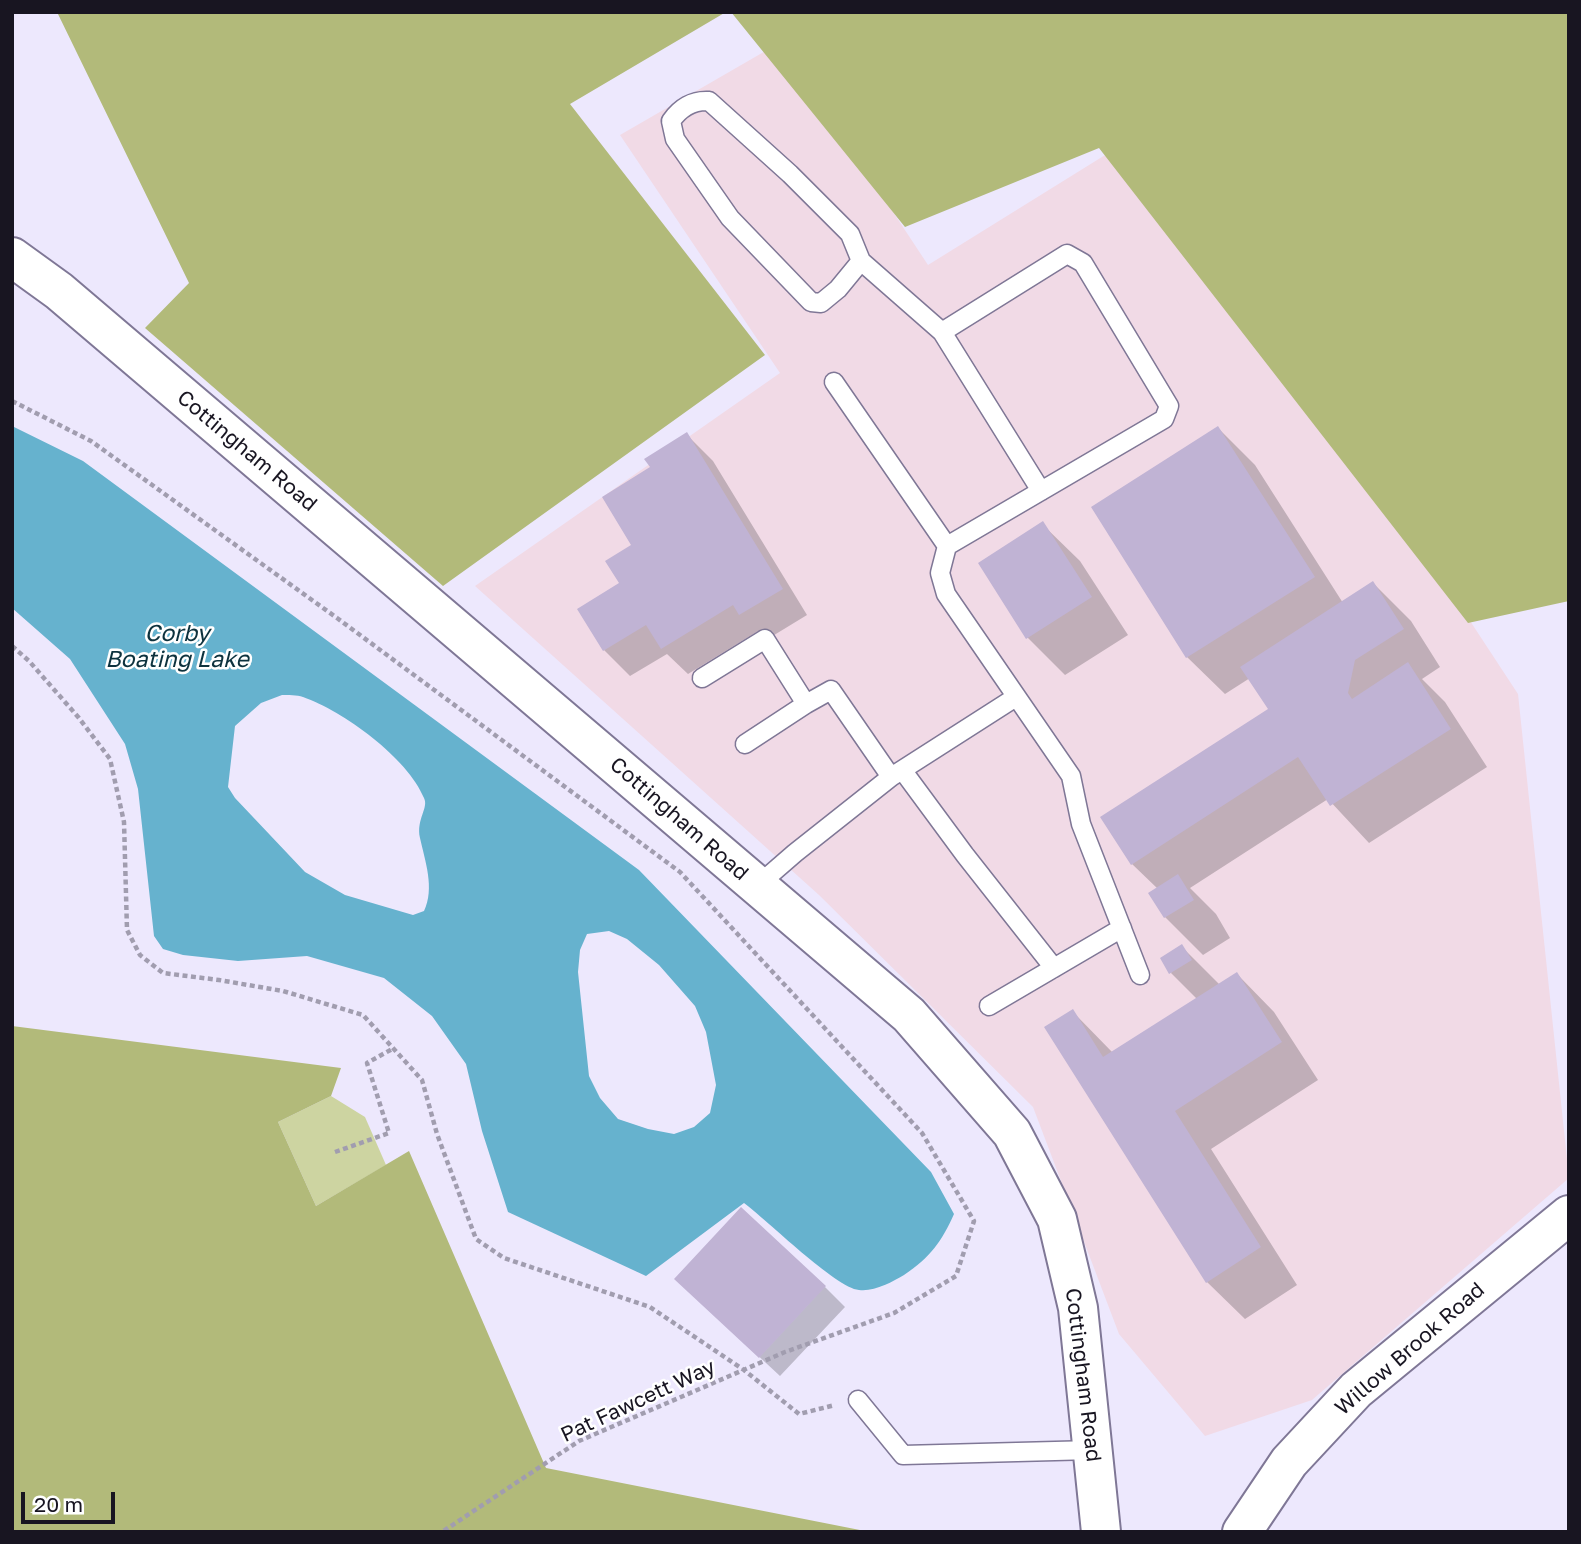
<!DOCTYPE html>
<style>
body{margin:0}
#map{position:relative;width:1581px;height:1544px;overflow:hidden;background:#ede8fd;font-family:"Golos Text",sans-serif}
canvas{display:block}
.frame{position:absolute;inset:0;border:14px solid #181521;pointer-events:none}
.scale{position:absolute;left:21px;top:1492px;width:94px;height:32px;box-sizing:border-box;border:4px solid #181521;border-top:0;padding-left:9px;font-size:21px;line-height:24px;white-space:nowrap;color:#181521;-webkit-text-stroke:5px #fff;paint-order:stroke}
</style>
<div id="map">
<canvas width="1581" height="1544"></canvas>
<div class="frame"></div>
<div class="scale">20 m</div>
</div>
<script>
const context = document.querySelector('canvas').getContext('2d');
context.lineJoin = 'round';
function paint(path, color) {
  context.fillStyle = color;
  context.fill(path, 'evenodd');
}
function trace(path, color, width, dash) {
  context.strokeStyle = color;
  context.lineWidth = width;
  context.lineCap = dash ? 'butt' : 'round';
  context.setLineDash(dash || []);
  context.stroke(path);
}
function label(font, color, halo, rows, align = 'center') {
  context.font = font + ' "Golos Text",sans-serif';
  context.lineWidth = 5;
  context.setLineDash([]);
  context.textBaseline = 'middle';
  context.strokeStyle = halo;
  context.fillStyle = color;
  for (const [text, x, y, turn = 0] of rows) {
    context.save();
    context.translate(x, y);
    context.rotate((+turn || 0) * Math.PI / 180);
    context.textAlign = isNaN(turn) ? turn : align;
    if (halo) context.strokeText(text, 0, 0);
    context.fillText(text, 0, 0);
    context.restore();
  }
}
paint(new Path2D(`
 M781,42L928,265L1147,129L1518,694L1569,1178L1312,1400L1205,1436L1119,1334L1033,1107L819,895L475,586L780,373L620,135Z`), '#f1dae6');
paint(new Path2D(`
 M331,1096L365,1117L386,1165L316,1206L278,1122Z`), '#cdd4a1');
paint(new Path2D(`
 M57,12H726L570,104L765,355L443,586L145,328L189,283Z
 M731,12H1569V601L1468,623L1099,148L905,227Z
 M12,1026L341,1068L331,1096L278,1122L316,1206L409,1151L546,1468L870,1532H12Z`), '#b2ba7a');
paint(new Path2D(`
 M12,426L83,461L639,870L931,1172L954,1214C942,1241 930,1258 904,1275C892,1282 874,1292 859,1290C836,1288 767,1220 744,1203L646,1276L508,1212L482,1131L466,1064L432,1016L384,978L307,956L238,961L183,955L163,949L154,936L138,789L125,744L70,659L12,608ZM282,695C288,695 297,695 303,697C343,711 408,758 424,798C429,808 416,819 420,838C425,861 435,888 424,911L413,915L345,895L305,872L235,798L228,787L235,726L261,703ZM609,931L627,939L659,965L695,1006L706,1032L716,1085L710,1113L694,1127L674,1134L648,1129L618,1119L600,1098L589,1076L578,972L580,950L587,934Z`), '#66b2ce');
paint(new Path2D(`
 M1218,428L1255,465L1343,603L1373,583L1411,621L1440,667L1422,679L1445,702L1487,767L1369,843L1328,799L1190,888L1216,914L1230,938L1203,955L1165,917L1151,893L1158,889L1132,864L1270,709L1250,678L1225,694L1187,657Z
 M687,435L713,461L807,615L766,640L758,631L688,674L667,654L630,676L604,650L652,468Z
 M1042,524L1080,561L1128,635L1065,675L1028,638L980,564Z
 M1182,947L1220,985L1237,974L1274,1012L1318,1080L1211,1149L1297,1285L1245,1319L1207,1282L1073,1012L1113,1053L1197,999L1171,973Z
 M825,1287L845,1307L780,1376L696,1298Z`), '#0003');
paint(new Path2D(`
 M1218,426L1315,577L1186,658L1091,507Z
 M687,432L783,589L739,615L733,605L661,649L646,625L603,651L577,609L619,583L605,561L631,545L602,497L650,467L644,459Z
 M1043,521L1092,597L1026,639L978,563Z
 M1373,581L1404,629L1355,660L1348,693L1352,699L1408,662L1451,729L1330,806L1298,757L1131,865L1100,817L1268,709L1240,667Z
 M1178,874L1194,900L1164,918L1148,893Z
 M1182,944L1192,960L1169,974L1160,958Z
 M1237,972L1282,1042L1175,1111L1261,1247L1206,1283L1044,1027L1073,1009L1103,1057Z
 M741,1207L826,1286L759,1358L674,1279Z`), '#c0b3d4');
const service = new Path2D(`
 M861,261L838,289L821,303L811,302L730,218L675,139L671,121C680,108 693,100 709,101L790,174L850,234L861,261L942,332
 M834,382L947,546
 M1041,491L942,332L1067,254L1083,263L1169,406L1164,419L947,546L940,573L946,594L1071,776L1081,824L1140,975
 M702,678L765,639L806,704L831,690L891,777
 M745,744L806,704
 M903,771L965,855L1054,968
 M757,886L795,853L891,777L1016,697
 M989,1006L1122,928
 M858,1400L903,1455L1093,1450`);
const tertiary = new Path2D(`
 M12,257L59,291L909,1015L1012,1133L1057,1219L1078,1308L1101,1532
 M1242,1532L1289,1462L1356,1390L1569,1215`);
trace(service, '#7f7796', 21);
trace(tertiary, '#7f7796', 42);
trace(new Path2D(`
 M12,401L91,441L337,618L680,872L922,1133L974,1221L956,1276L894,1313L785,1352L579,1441L442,1532
 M12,646L29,661L79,718L110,759L124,822L127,930L140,955L163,973L219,980L283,991L363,1015L422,1080L437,1134L476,1239L504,1258L650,1307L744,1370L799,1414L835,1405
 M335,1152L389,1133L367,1063L394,1048`), '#a19daf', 4.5, [5, 3.5]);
trace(service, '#fff', 18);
trace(tertiary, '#fff', 38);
label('21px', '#181521', '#fff', [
 ["Cottingham Road",247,451,40],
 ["Cottingham Road",679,819,41],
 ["Willow Brook Road",1410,1349,-41],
 ["Cottingham Road",1083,1375,83],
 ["Pat Fawcett Way",638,1401,-25]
]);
label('italic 23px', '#0d323e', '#fff', [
 ["Corby",177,634],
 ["Boating Lake",177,660]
]);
</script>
